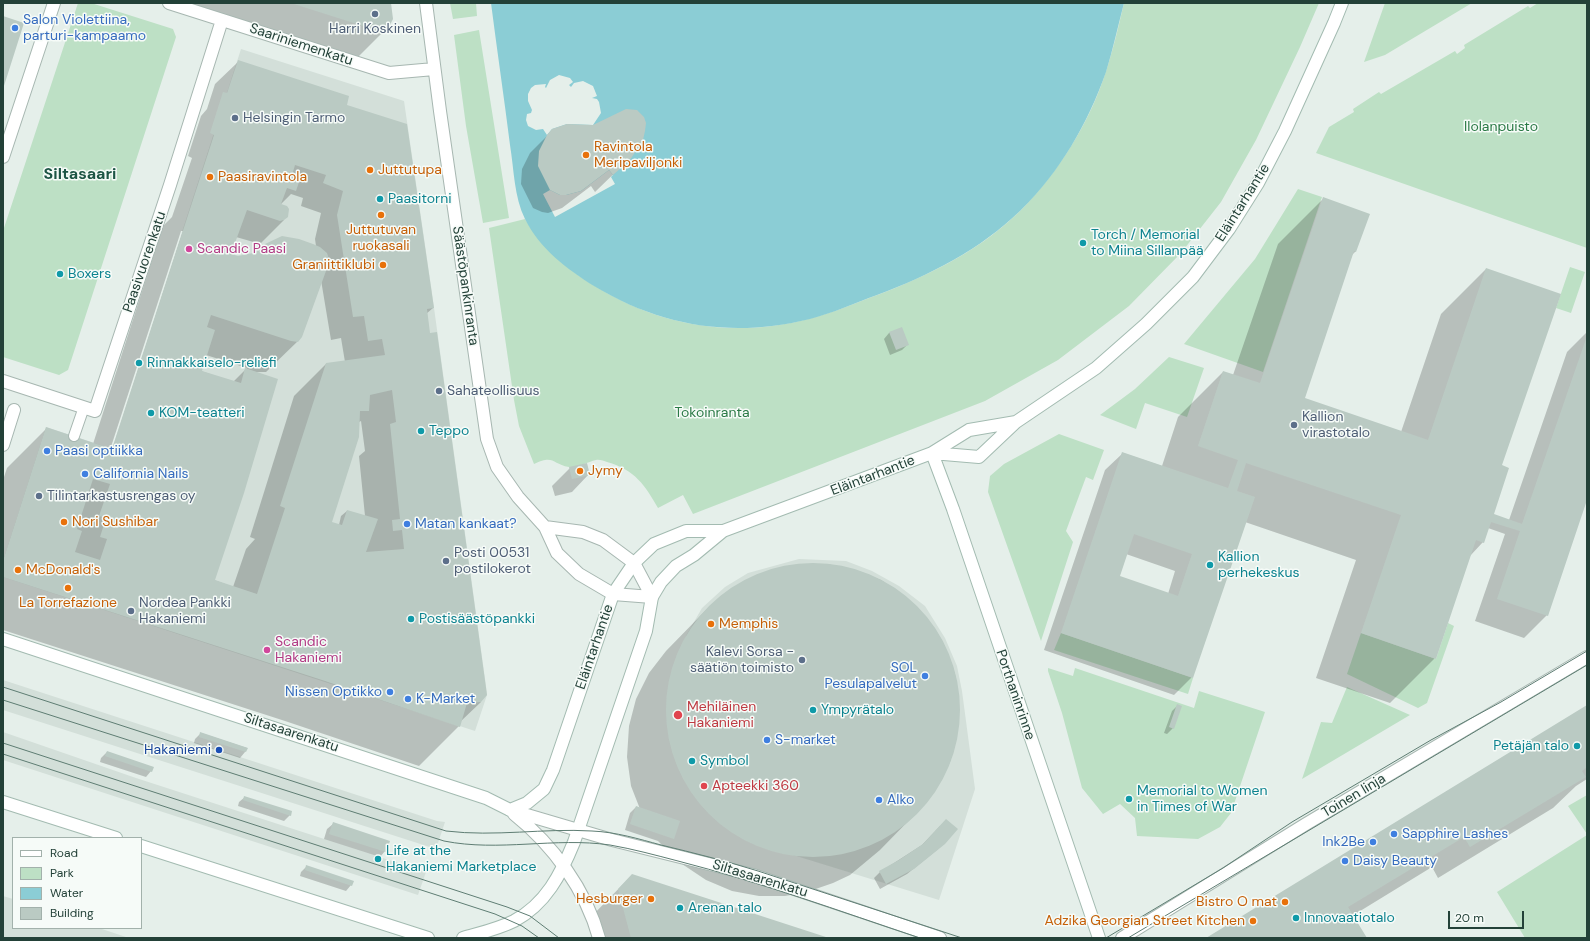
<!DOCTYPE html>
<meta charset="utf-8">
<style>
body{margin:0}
#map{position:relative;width:1590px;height:941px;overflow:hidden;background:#e5efea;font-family:"DM Sans",sans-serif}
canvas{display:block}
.frame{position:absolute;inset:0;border:4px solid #234138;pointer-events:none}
.legend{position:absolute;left:12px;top:837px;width:130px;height:92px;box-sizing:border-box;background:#f6fbf8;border:1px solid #a2b1ab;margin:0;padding:5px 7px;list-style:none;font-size:12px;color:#234138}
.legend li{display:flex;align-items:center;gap:8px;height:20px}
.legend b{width:20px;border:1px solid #a2b1ab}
.scale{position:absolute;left:1448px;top:911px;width:76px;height:18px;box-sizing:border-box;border:2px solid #234138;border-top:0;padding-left:5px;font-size:12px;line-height:14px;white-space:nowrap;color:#234138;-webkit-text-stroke:3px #f6fbf8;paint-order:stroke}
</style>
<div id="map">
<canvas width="1590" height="941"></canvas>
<div class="frame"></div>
<ul class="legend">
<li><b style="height:5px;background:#fff"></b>Road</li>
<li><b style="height:11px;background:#bde0c5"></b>Park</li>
<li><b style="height:11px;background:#8bcdd5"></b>Water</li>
<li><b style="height:11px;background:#bacac3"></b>Building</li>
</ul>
<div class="scale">20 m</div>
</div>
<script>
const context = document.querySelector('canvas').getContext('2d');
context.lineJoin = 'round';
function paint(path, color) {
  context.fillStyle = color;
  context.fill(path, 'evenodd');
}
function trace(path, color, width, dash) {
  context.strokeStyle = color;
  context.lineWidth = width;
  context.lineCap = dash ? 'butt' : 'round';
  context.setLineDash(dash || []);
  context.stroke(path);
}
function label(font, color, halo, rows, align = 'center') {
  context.font = font + ' "DM Sans",sans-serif';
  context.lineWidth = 3;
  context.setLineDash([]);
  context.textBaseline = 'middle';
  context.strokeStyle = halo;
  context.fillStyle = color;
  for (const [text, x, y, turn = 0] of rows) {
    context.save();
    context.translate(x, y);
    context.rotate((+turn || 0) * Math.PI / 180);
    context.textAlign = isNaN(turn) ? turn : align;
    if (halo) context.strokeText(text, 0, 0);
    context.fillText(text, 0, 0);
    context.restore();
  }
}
paint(new Path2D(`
 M241,49L404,101L431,286L486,686L487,695L475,731L3,577V561L46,427L112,449Z
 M799,559L846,561L872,571L899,586L925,606L945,638L957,666L962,691L975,789L939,900L767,847L746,838L729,827L712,812L698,797L688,783L680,764L673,742L669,720V697L676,663L687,634L702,608L725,587L748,573Z
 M3,680L437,821L445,822L436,849L3,710Z
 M3,732L136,778L426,872L418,895L3,760Z
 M3,896L13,899V928H99L129,938H3Z`), '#d3dfd9');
paint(new Path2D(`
 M78,3H91L173,29L176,37L68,370L59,375L3,357V231Z
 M450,3H476L477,16L453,19Z
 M1124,3H1319L1300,47L1256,140L1221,202L1181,253L1129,306L1058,360L985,401L693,514L683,495L658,508C645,485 635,470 607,462C604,461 599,459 596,460C587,462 578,468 569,467C552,464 554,454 534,464L519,426L514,400L489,228L525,219C543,249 570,272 600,289C665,328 739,338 812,318C835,312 858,302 880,294C932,274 984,248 1023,208C1055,175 1082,134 1099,91C1110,63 1117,33 1124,3Z
 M1385,3H1472L1385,55L1364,62Z
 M1538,3H1587V248L1316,153L1329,127L1354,112L1353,109L1379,92L1381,94L1455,51L1457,54L1465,48L1464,45L1528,6L1530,8Z
 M479,30L509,218L483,223L466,126L454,35Z
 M1298,189L1322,197L1263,372L1184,344L1255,259Z
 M1570,267L1585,272L1571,313L1556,308Z
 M1169,357L1204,368L1187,417L1145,403L1136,429L1100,415L1135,389Z
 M1059,434L1104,450L1093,480L1086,477L1066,531L1073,542L1041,641L988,492L990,476L1004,464Z
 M1448,623L1454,626L1427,703L1418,708L1347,674L1361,633L1436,659Z
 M1061,633L1193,678L1188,694L1054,650Z
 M1048,668L1073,676L1075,668L1194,708L1199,691L1265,712L1231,813L1220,827L1198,839L1137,836L1135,818L1120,804L1103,814L1082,788L1062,713L1048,671Z
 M1347,687L1410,715L1302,779L1321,722L1332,723Z
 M1587,795V834L1568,806Z
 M1587,835V938H1525L1497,892Z`), '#bde0c5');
paint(new Path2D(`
 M491,3H1124C1118,26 1113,49 1106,72C1088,123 1060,172 1021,210C980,250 930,275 877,295C855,303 833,313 810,319C733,338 662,327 594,286C568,270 539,248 525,219C514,197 514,169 510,145C504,97 497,50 491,3Z`), '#8bcdd5');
paint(new Path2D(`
 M559,75L570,78L573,82L569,85L571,87L574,83L583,81L593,86L597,96L592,98L597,99L599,102L601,113L593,125L567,124L552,129L547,135L543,129L536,130L528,126L526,120L527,114L531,113L532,110L528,101V94L531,88L535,85L546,84L545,87L546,88L550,80Z
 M609,170L613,175L611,177L615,184L555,217L543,194L550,190L560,195H566L581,191Z`), '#e5efea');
paint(new Path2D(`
 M160,3H390L388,27L357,58L344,62Z
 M238,62L345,106L433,308L426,314L481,702L460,722L459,726L419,766L285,721L3,630V480L7,468L47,428L93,444L163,226L172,217L192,158L188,156L201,116L207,109L215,84ZM291,194L303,198L301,206L321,213L315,239L316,246L238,257L230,255L236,237L257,243H261L284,220L280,205ZM181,231H183L111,454L109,453ZM321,280L331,340L341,338L345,362L326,364L294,396L250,537L255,539L246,549L233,587L214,580L256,372H266L298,341ZM206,355L247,368L233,382L201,371ZM361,421L365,451L359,456L365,516L347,511L341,516L339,525L330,523L359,422Z
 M553,130L629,159L595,192L591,186L562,208L548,213L542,212L533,208L521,184L522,169L530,153Z
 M1323,199L1356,251L1352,255L1303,399L1401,432L1441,314L1486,269L1501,466L1492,515L1509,520L1567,352L1587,332V498L1547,615L1524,638L1475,621L1505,534L1488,528L1483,542L1470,556L1435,658L1390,703L1316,678L1356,560L1245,522L1192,677L1174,695L1044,650L1105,470L1123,453L1162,466L1178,417L1223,372L1233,375L1278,244ZM1126,554L1175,571L1168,594L1119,577Z
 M901,329L907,345L902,350L890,355L884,339L889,333Z
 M570,468L589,474L572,492L555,496L552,486Z
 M801,564H827L854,570L881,580L907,598L927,619L944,645L955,674L959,703L957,734L950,762L937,787L920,809L880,850L850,875L833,883L807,892L785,896H759L732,891L706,880L679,862L658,841L625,830L630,813L636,807L640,809L631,786L627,757L629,726L636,699L649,673L666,651L706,610L728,592L753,577L779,568Z
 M1177,706L1173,728L1167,734L1164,733L1172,711Z
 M1587,706V779L1576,786L1553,808L1438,878L1432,867L1352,916L1366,938H1208Z
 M201,733L247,748L245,752L240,758L194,743L195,739Z
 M107,752L151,771L146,777L100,762L101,758Z
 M245,797L290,815L284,821L238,806L239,802Z
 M333,824L385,851L380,857L324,839L327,829Z
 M940,826L938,849L907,874L880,889L874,878L880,872L922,845Z
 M306,867L351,885L346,891L300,876L301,872Z
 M632,875L826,938H592L587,921Z`), '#0003');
paint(new Path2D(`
 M291,3H391L393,19L389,27L386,30L379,31Z
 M3,16L24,23L3,89Z
 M238,60L349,96L347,105L407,124L434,308L427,309L430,333L437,332L487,695L481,702L467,703L460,727L325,681L3,577V561L46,427L112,449L214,135L210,133L223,92L227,93ZM295,165L326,175L323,183L343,191L337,215L353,317L364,316L368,341L382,339L385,355L326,363L280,506L285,508L257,594L215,580L244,493L278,379L245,368L241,383L202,371L215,330L207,327L211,315L291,341L298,342L302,337L326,271L328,256L327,253L320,247L313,244L299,239L282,236L265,244L253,253L238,256L231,254L247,210L280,221L284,220L288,217L289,209L287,206L281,204L287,188L296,191L301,176L293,172ZM392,390L396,422L390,424L400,519L392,520L393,531L402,530L404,549L366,552L378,519L347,510L342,525L332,522L359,437L360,411H369L370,395ZM93,479L110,484L99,516L106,518L100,537L107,539L100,560L75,552L82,531L77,529Z
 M626,109L637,110L644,117L646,123L645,131L643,140L630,160L613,175L609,170L581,191L566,195H560L550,190L538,166L539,151L547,135L552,129L567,124L593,125Z
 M1323,197L1370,214L1356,252L1354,251L1305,398L1428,440L1486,268L1561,294L1502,465L1509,468L1494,514L1522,524L1587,336V500L1548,616L1497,599L1520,531L1491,522L1484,543L1476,540L1436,659L1361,633L1401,515L1246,463L1237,491L1255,497L1193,678L1061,633L1122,452L1228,488L1238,460L1198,446L1223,371L1260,383ZM1134,534L1192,554L1178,596L1120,576Z
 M902,327L909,345L896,350L889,332Z
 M587,463L590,475L572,479L569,467Z
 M666 710a147 147 0 1 1 294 0a147 147 0 1 1-294 0Z
 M1177,704L1182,706L1174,729L1169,727Z
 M1587,705V767L1582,771L1586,777L1470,847L1464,837L1348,907L1367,938H1206Z
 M200,732L248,748L246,752L199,737Z
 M107,751L154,767L152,772L105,756Z
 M244,796L292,811L291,816L243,800Z
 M636,806L680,821L674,839L630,824Z
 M946,819L958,829L945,844L914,869L886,884L879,871L899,860L923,844Z
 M333,822L390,841L386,852L329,834Z
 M306,865L354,881L352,886L305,870Z
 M632,874L829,938H631L618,889Z`), '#bacac3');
const lane = new Path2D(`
 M74,436L84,407`);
const street = new Path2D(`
 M169,3L389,73L434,69
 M426,3L440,111L487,439L497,467L518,497L545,527L557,553L579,574L613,594L652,597
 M3,157L54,3
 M3,381L95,411L170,185L222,20
 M3,445L14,410
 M545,527L583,532L603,540L634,563L652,597
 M510,810L612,840L753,875L940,938
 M514,814C553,845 586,890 599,938
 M1122,938L1306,824L1587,657`);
const secondary = new Path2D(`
 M932,453L979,457L1016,422L1096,368L1146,324L1193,277L1229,229L1258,183L1285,131L1334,23L1342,3
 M932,453L953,509L1099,938
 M3,639L486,798L510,810L527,803L544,789L553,770L613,594L634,563L654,544L686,531H723L932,453L969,430L1016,422
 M3,802L116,838
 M141,846L428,938
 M463,938C480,933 498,929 514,921C546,904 561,874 574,842L646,631L652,597L661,582L676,566L694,555L723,531`);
trace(lane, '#a7b7b1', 12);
trace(street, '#a7b7b1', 14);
trace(secondary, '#a3bbb1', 14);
trace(lane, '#fff', 10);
trace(street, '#fff', 12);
trace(secondary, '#fff', 12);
trace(new Path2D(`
 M3,687L446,831C495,837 544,828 592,831C616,832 639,839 661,845C694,853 726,861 758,871L962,938
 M3,700L444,841C499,852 555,837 610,845C633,849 655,855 678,861C760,882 839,911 920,938
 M3,743L507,907L530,916L559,938
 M3,754L495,914L522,926L539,938
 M1106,938L1223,868L1292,822L1431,740L1501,702L1587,651
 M1128,938L1587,665`), '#5e7d73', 1);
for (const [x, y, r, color] of [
 [375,14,4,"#5c6f8a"],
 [15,28,4,"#3f7fe0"],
 [235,118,4,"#5c6f8a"],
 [586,155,4,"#e8710a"],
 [370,170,4,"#e8710a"],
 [210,177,4,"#e8710a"],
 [380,199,4,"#0f9aa8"],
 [381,215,4,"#e8710a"],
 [1083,243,4,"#0f9aa8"],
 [189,249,4,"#d1479c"],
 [383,265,4,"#e8710a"],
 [60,274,4,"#0f9aa8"],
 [139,363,4,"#0f9aa8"],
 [439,391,4,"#5c6f8a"],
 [151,413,4,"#0f9aa8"],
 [1294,425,4,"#5c6f8a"],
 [421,431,4,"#0f9aa8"],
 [47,451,4,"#3f7fe0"],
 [580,471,4,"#e8710a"],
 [85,474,4,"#3f7fe0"],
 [39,496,4,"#5c6f8a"],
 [64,522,4,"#e8710a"],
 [407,524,4,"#3f7fe0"],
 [446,561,4,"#5c6f8a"],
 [1210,565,4,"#0f9aa8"],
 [18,570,4,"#e8710a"],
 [68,588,4,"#e8710a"],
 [131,611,4,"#5c6f8a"],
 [411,619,4,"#0f9aa8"],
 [711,624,4,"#e8710a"],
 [267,650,4,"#d1479c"],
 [802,660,4,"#5c6f8a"],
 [925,676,4,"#3f7fe0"],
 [390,692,4,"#3f7fe0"],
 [408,699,4,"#3f7fe0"],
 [813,710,4,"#0f9aa8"],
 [678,715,5,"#e0444e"],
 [767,740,4,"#3f7fe0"],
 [1577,746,4,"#0f9aa8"],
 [219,750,4,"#1a4fb4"],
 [692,761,4,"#0f9aa8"],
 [704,786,4,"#e0444e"],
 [1129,799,4,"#0f9aa8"],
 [879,800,4,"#3f7fe0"],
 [1394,834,4,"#3f7fe0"],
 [1373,842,4,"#3f7fe0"],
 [378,859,4,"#0f9aa8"],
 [1345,861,4,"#3f7fe0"],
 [651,899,4,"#e8710a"],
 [1285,902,4,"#e8710a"],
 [680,908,4,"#0f9aa8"],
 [1296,918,4,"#0f9aa8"],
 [1253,921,4,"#e8710a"]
]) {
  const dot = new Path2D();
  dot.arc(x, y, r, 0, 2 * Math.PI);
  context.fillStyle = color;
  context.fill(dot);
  trace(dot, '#f6fbf8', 1.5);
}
label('14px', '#366cbe', '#f6fbf8', [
 ["Salon Violettiina,",23,20],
 ["parturi-kampaamo",23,36],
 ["Paasi optiikka",55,451],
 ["California Nails",93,474],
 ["Matan kankaat?",415,524],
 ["SOL",917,668,"right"],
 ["Pesulapalvelut",917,684,"right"],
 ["Nissen Optikko",382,692,"right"],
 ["K-Market",416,699],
 ["S-market",775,740],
 ["Alko",887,800],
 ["Sapphire Lashes",1402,834],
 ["Ink2Be",1365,842,"right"],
 ["Daisy Beauty",1353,861]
], 'left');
label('14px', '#4e5e75', '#f6fbf8', [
 ["Harri Koskinen",375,29,"center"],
 ["Helsingin Tarmo",243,118],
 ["Sahateollisuus",447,391],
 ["Kallion",1302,417],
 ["virastotalo",1302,433],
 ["Tilintarkastusrengas oy",47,496],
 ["Posti 00531",454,553],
 ["postilokerot",454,569],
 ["Nordea Pankki",139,603],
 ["Hakaniemi",139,619],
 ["Kalevi Sorsa -",794,652,"right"],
 ["säätiön toimisto",794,668,"right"]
], 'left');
label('14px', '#234138', '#f6fbf8', [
 ["Saariniemenkatu",301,45,18],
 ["Eläintarhantie",1243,203,-58],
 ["Paasivuorenkatu",145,262,-71],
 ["Säästöpankinranta",465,286,82],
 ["Eläintarhantie",873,476,-21],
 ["Eläintarhantie",595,647,-71],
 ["Porthaninrinne",1015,695,71],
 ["Siltasaarenkatu",291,733,18],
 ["Toinen linja",1354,796,-31],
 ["Siltasaarenkatu",760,879,17]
]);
label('14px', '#2b7a46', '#f6fbf8', [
 ["Ilolanpuisto",1501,127],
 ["Tokoinranta",712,413]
]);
label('14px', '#c56008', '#f6fbf8', [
 ["Ravintola",594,147],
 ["Meripaviljonki",594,163],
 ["Juttutupa",378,170],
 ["Paasiravintola",218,177],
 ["Juttutuvan",381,230,"center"],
 ["ruokasali",381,246,"center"],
 ["Graniittiklubi",375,265,"right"],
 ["Jymy",588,471],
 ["Nori Sushibar",72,522],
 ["McDonald's",26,570],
 ["La Torrefazione",68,603,"center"],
 ["Memphis",719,624],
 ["Hesburger",643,899,"right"],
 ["Bistro O mat",1277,902,"right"],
 ["Adzika Georgian Street Kitchen",1245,921,"right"]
], 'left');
label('14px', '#0d838f', '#f6fbf8', [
 ["Paasitorni",388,199],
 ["Torch / Memorial",1091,235],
 ["to Miina Sillanpää",1091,251],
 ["Boxers",68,274],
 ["Rinnakkaiselo-reliefi",147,363],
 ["KOM-teatteri",159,413],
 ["Teppo",429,431],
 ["Kallion",1218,557],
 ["perhekeskus",1218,573],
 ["Postisäästöpankki",419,619],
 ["Ympyrätalo",821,710],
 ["Petäjän talo",1569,746,"right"],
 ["Symbol",700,761],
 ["Memorial to Women",1137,791],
 ["in Times of War",1137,807],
 ["Life at the",386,851],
 ["Hakaniemi Marketplace",386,867],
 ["Arenan talo",688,908],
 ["Innovaatiotalo",1304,918]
], 'left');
label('14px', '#b23c85', '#f6fbf8', [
 ["Scandic Paasi",197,249],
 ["Scandic",275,642],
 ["Hakaniemi",275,658]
], 'left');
label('14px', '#be3a42', '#f6fbf8', [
 ["Mehiläinen",687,707],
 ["Hakaniemi",687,723],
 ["Apteekki 360",712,786]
], 'left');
label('14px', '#164399', '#f6fbf8', [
 ["Hakaniemi",211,750]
], 'right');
label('bold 16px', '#1d5545', '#f6fbf8', [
 ["Siltasaari",80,175]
]);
</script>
